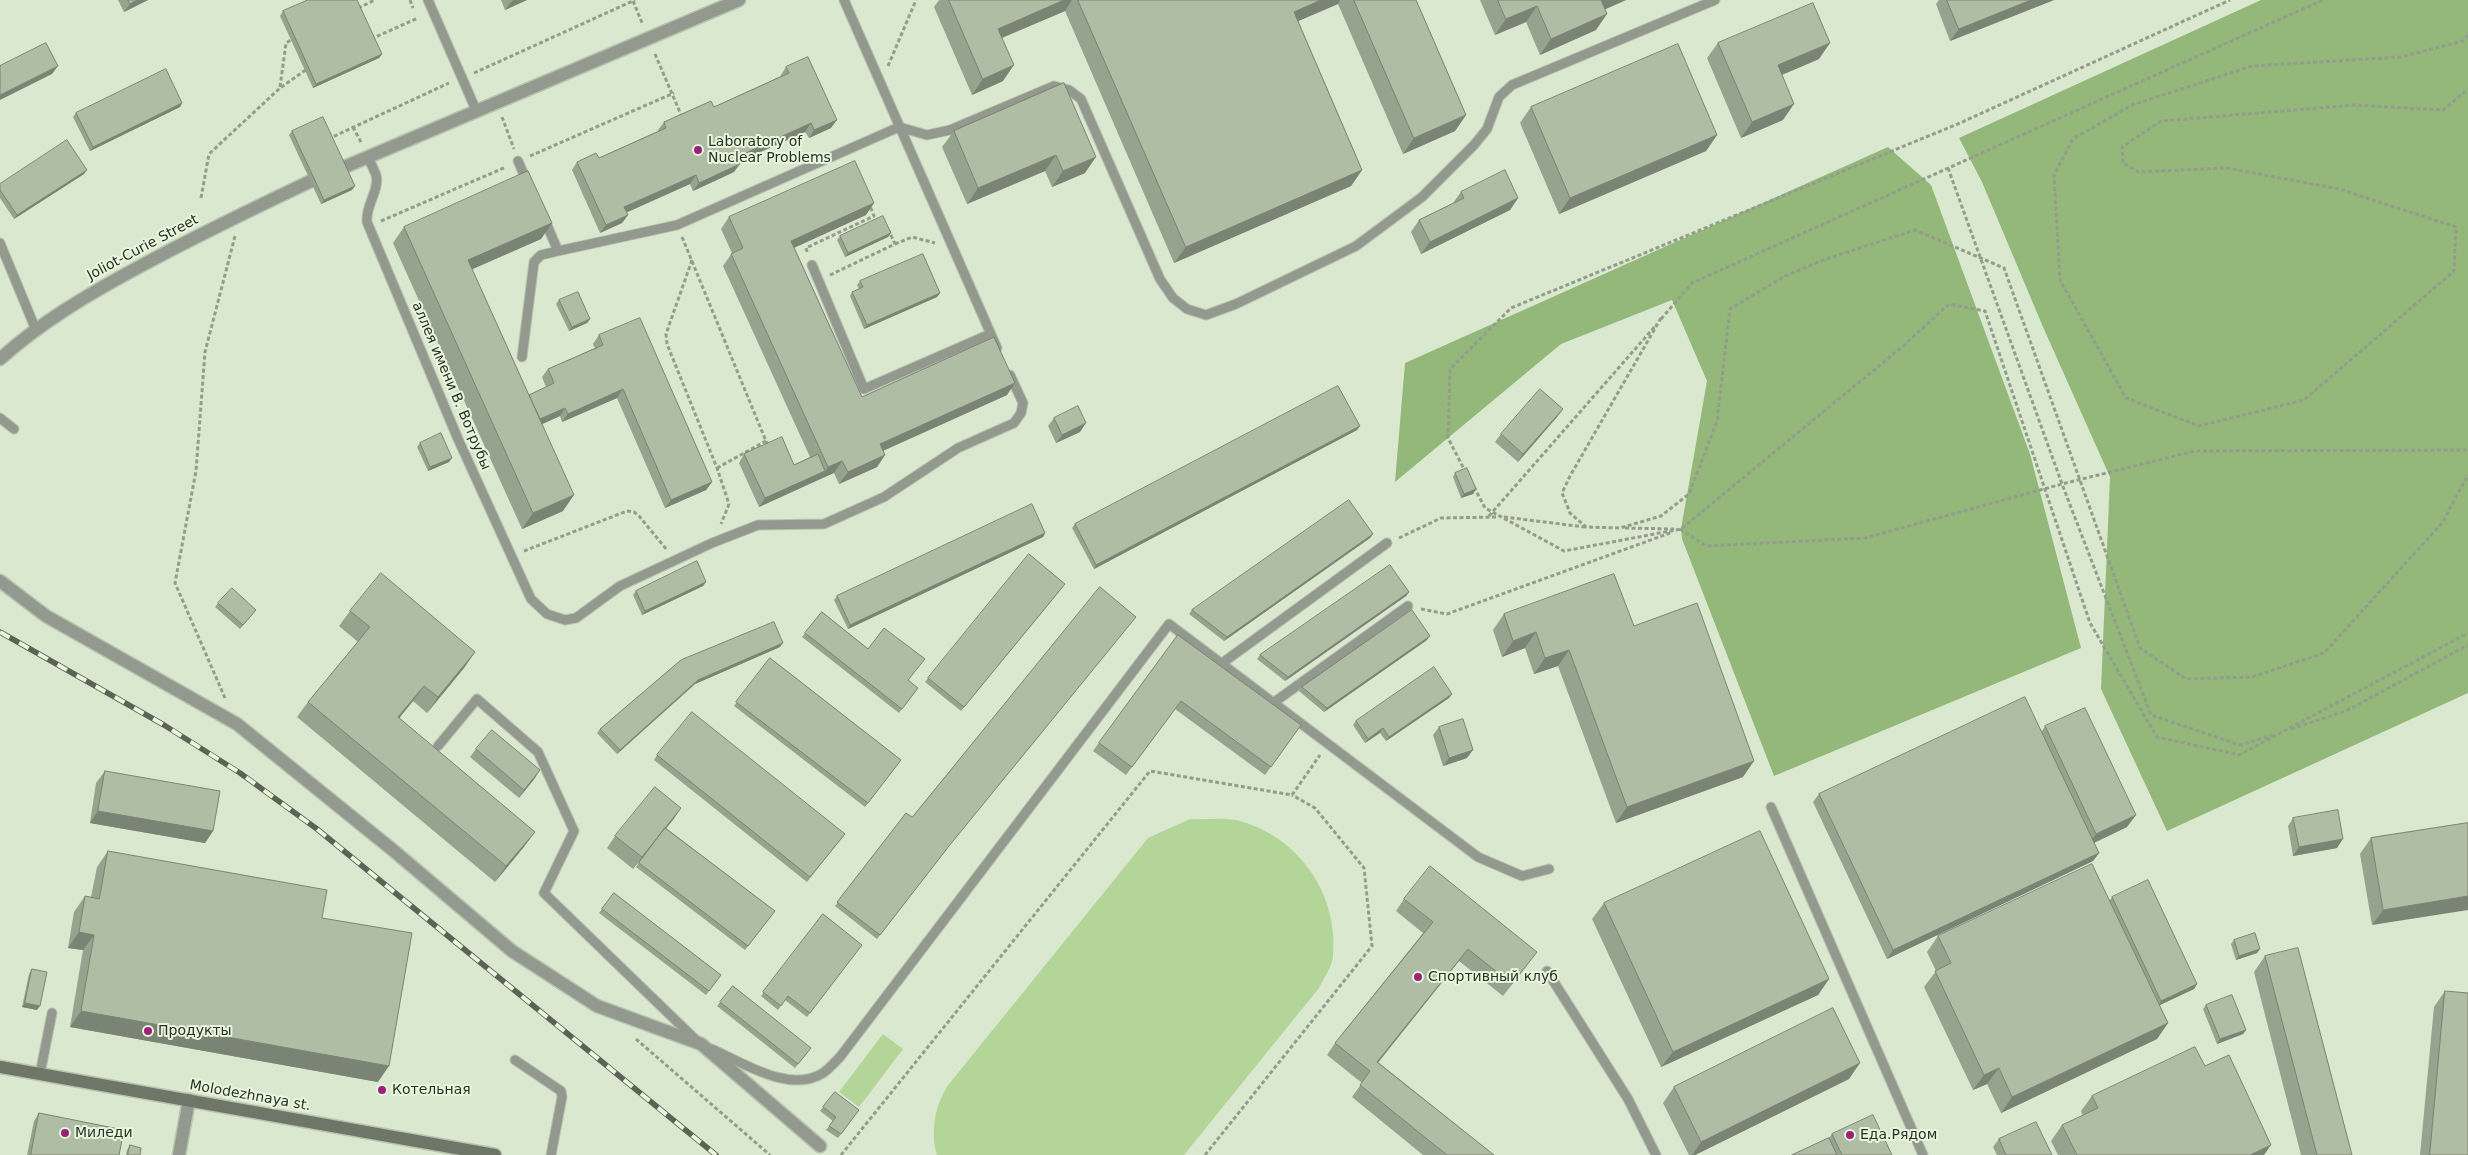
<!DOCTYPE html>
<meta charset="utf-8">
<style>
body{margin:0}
canvas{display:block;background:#dae8d0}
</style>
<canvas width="2468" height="1155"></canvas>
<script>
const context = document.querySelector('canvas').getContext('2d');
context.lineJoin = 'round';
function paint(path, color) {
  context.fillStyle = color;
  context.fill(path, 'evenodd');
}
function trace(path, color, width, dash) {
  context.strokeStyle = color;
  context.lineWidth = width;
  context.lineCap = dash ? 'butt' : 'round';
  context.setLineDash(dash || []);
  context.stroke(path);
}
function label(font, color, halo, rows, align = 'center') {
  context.font = font + ' "DejaVu Sans",sans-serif';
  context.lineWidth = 4;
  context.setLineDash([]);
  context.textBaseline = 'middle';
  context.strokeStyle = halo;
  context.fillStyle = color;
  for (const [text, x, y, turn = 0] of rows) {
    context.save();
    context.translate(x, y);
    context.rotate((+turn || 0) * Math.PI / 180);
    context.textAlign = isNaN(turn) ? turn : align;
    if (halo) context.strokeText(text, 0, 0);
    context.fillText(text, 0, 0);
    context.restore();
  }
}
paint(new Path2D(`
 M1190,819C1206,820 1225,817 1240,821C1300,838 1339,895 1333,957C1332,967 1323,979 1319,988L1184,1155H937C930,1131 935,1104 949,1084L1148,838Z
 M883,1034L903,1049L859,1107L839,1092Z`), '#b3d698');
paint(new Path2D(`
 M2261,0H2468V693L2167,831L2101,689L2110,477L2043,327L1982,182L1959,138Z
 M1888,147L1931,185L2030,454L2081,648L1774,776L1682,539L1681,529L1707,381L1672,300L1561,344L1395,482L1405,363Z`), '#94b879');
const lane = new Path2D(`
 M428,0L476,110
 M844,0L997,348
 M899,127L927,135L950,130L1054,86L1069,90L1081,99L1160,279L1173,298L1187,309L1206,315L1236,304L1356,246L1422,197L1474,145L1487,129L1499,97L1512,85L1715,0
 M367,156C370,162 374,169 376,175C380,190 365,206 367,222L458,439L531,599L547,614L565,620L576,618L620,586L712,543L758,525L824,524L884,497L958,448L1014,423L1021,413L1023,403L1010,375
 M518,161L528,184
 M0,243L36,330
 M558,251L677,225L899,127
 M812,265L864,389L990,334
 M522,357L534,262L541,255L558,251L544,218
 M0,418L14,429
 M1221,664L1387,543
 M1273,703L1408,606
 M438,746L477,699L538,752L574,831L544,893L697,1041
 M1771,807L1923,1155
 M1547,971L1628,1099L1656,1155
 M712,1049C743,1063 790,1094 823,1073C829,1069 835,1062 840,1057L1169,624L1478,857L1522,876L1549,869
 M515,1060L561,1091L562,1097L551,1155
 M40,1074L52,1013`);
const street = new Path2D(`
 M342,168L739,0
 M0,359C41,322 89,294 137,268C194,237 252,209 311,181
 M0,581L46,616L237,724L394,851L512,951L597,1006L701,1044L820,1146
 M179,1155L189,1100`);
const secondary = new Path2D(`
 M0,1067L495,1155`);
trace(lane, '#b7c3ae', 11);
trace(street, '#b7c3ae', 15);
trace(secondary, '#b7c3ae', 15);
trace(new Path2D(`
 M410,0L413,8
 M633,1L643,25
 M358,8L375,0
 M2468,35L2463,41L2401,57L2252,66L2132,105L2073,139L2054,175L2060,280L2126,398L2199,426L2304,400L2454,271L2456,227L2339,189L2227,168L2138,172L2123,163L2122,147L2161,121L2354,105L2443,110L2468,89
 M371,39L418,18
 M655,54L682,117
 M888,66L916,0
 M474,73L635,0
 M280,87L286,43L294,38
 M502,117L514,149
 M353,127L361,142
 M328,139L449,83
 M530,156L674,93
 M1948,168L2062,484L2151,715L2240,745L2273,735
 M201,198L209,154L280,88L307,69
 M381,221L506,167
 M682,237L768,446
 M895,244L912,237L935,243
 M807,252L806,248L874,216L870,206
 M692,260L666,334L667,344L717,468L729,504L721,524
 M830,275L895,244L889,231
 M1661,318L1570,476L1562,493L1570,513L1586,527L1620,528L1661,516L1689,494L1717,421L1730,309L1785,276L1823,260L1915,230L2004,268L2140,648L2186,679L2252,677L2324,653L2442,523L2468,475
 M1661,319L1692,283L2323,0
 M717,468L766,441
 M1466,473L1448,438L1450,369L1511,308L1960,123L2230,0
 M1474,487L1485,508L1564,551L1681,529L1902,347L1949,304L1985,311L2090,623L2157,737L2239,755L2468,633
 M1489,516L1657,324
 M1504,517L1585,527
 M1625,528L1674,529
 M1680,529L1706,546L1865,538L2062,484L2195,451L2468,450
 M1399,538L1441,518L1498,517
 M524,551L627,511L634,512L639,516L667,550
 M1421,609L1447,614L1670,533
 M225,698L175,583L196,471L205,352L235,236
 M2291,729L2346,711L2468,645
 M636,1039L770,1155
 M841,1155L1150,771L1292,795L1320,755
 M1205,1155L1372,946L1364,868L1315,808L1292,795`), '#939d8c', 3, [4, 2.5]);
trace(lane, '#93998f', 9);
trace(street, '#93998f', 12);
trace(secondary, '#6d7667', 12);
const rail = new Path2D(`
 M0,632L164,725L240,773L317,829L716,1155`);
trace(rail, '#5c6356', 5.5);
trace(rail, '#e7f6dd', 4, [11]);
paint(new Path2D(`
 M118,0H148L124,12Z
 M501,0H527L505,10Z
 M939,0H1416L1466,115L1455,131L1403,154L1338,4L1298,21L1362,170L1351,186L1174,263L1065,11L1002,38L1003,81L972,95L934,7Z
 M1480,0H1626L1605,9L1596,30L1540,55L1526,22L1495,35Z
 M1939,0H2054L1950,41L1936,4Z
 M283,11L382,54L379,58L313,88L280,16Z
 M1718,43L1819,59L1782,75L1783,120L1741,138L1707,58Z
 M786,67L831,128L809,138L805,132L739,162L734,172L693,191L690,184L626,212L628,215L622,223L600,233L572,170L577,162L599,158L658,131V130L664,122L714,107L781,76V75Z
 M1064,83L1085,173L1052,187L1045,171L967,204L942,147L954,131Z
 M182,103L180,107L90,151L73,117L76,113Z
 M1531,107L1717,135L1706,151L1559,214L1520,123Z
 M292,131L352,190L321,204L289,135Z
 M84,174L14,219L0,198V184Z
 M1461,192L1518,198L1510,210L1421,254L1411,232L1419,220L1453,203Z
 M874,203L866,215L794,247L862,397L1007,395L883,451L885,455L877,467L839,484L834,473L759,507L739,463L744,454L794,465L810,457L723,266L732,253L721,229L729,217Z
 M552,223L541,239L472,269L529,395L546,387L542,377L548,369L595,348L593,344L599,335L712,482L706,490L665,508L617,398L562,422L560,416L542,424L563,511L522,529L393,243L404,227Z
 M891,233L888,237L845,257L837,240L840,236Z
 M860,281L940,293L937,297L864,329L850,296L852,292L859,289L857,285Z
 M559,300L590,319L587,323L569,331L556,304Z
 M1563,409L1557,417L1518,462L1495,442L1501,434Z
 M1054,418L1080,432L1056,443L1048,426Z
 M1360,426L1357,430L1094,569L1072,528L1075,524Z
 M420,443L449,462L428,471L417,447Z
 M1455,473L1476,489L1473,494L1461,498L1453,477Z
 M1045,533L1043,537L848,629L834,600L837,596Z
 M1373,534L1370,538L1224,641L1189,614L1192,610Z
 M706,582L703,586L642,615L633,595L636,591Z
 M1062,588L961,711L925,682L928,678Z
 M1409,592L1406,596L1285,681L1257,659L1260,655Z
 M218,603L253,614L240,629L215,607Z
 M350,611L475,652L464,668L427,713L413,701L399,718L535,832L523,848L495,882L297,717L308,702L358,642L339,626Z
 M822,612L918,688L899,713L802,637Z
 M1504,614L1634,626L1743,777L1616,823L1558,666L1534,674L1525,648L1502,657L1493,630Z
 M1178,635L1301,725L1265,775L1175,709L1126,775L1093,751Z
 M1427,640L1324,712L1299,691L1302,687Z
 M780,647L695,684L617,754L597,733L600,729L681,660Z
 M770,658L901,760L865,807L734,706Z
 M1452,694L1449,698L1386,741L1380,733L1365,743L1353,725L1356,721Z
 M2045,726L2127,827L2094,843L2099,853L2093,861L1887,959L1813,802L1819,794L2042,731Z
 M1439,727L1467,758L1443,766L1433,735Z
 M476,749L535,778L519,798L470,757Z
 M657,755L845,834L807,882L654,760Z
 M105,771L213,831L205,843L90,823L96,783Z
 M681,808L666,828L775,911L745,950L636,867L645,854L633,869L607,848L615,836Z
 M906,813L946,850L877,939L835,906Z
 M2293,818L2337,848L2293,856L2288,826Z
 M2468,823L2372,925L2360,854L2371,838Z
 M108,851L322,918L378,1082L70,1027L83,950L68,948L74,912L85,896L91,897L97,867Z
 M614,893L721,975L706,995L599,913Z
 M2112,897L2197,984L2194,989L2159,1005L2168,1023L2157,1039L2001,1113L1987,1084L1973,1090L1924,987L1936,971L1927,952L1938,936L2110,900Z
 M1404,899L1528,964L1503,996L1459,961L1378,1062L1494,1155H1423L1352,1097L1362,1083L1327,1055L1335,1043L1423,933L1396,911Z
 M1604,903L1829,979L1818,995L1661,1067L1592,919Z
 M823,914L862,945L807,1017L785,1000L778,1010L761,996Z
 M2234,940L2260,949L2257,953L2236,960L2231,944Z
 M2265,956L2352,1155H2301L2254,972Z
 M32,969L37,1010L22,1007L29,974Z
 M733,986L808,1052L795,1068L717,1006Z
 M2445,991L2468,1155H2420L2434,1007Z
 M2206,1005L2246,1030L2243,1034L2217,1044L2203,1009Z
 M1849,1079L1695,1155H1689L1663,1103L1674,1087Z
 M835,1092L859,1110L838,1138L826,1130L833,1121L820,1111Z
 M2092,1096L2264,1155H2058L2051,1141L2062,1125L2083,1116L2081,1111Z
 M39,1113L119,1155H27L34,1121Z
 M1832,1134L1892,1155H1792L1829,1138Z
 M1999,1139L2052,1155H1997L1993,1147Z
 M130,1145L140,1155H126L127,1150Z`), '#96a38e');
paint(new Path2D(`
 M137,0H148L124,12L130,4Z
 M514,0H527L505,10L511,2Z
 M1064,0H1072L1065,11L987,44L998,29Z
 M1321,0H1340L1338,4L1282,28L1294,12Z
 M1601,0H1626L1590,16Z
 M2031,0H2054L1950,41L1959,29Z
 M1537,6L1526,22L1495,35L1506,19Z
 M1607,14L1596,30L1540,55L1551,39Z
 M1830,43L1819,59L1767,81L1778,65Z
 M382,54L379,58L313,88L316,84Z
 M1014,65L1003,81L972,95L983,79Z
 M58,66L52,74L0,100V95Z
 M182,103L180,107L90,151L93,147Z
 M1794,104L1783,120L1741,138L1752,122Z
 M1466,115L1455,131L1403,154L1414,138Z
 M837,120L831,128L809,138L814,130Z
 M811,123L805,132L731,165L737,157Z
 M1717,135L1706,151L1559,214L1570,198Z
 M1056,155L1045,171L967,204L978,188Z
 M1096,157L1085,173L1052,187L1063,171Z
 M740,164L734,172L693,191L699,183Z
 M87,170L84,174L14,219L17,215Z
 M1362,170L1351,186L1174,263L1186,247Z
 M696,175L690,184L619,216L624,207Z
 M355,186L352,190L321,204L324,200Z
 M1518,198L1510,210L1421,254L1430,242Z
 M874,203L866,215L783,253L791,241Z
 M628,215L622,223L600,233L606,225Z
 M552,223L541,239L457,276L468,260Z
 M891,233L888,237L845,257L848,253Z
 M940,293L937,297L864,329L867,325Z
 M590,319L587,323L569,331L572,327Z
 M1015,383L1007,395L871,456L880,444Z
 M623,389L617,398L562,422L568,414Z
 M565,408L560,416L527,431L533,423Z
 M1563,409L1557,417L1518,462L1523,454Z
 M1086,423L1080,432L1056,443L1062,435Z
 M1360,426L1357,430L1094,569L1096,565Z
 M885,455L877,467L839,484L848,472Z
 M452,458L449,462L428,471L430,467Z
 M842,461L834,473L820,479L828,467Z
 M825,471L820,479L759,507L765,498Z
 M712,482L706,490L665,508L671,500Z
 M1476,489L1473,494L1461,498L1464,494Z
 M574,495L563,511L522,529L533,513Z
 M1045,533L1043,537L848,629L850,625Z
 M1373,534L1370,538L1224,641L1227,637Z
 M706,582L703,586L642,615L645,611Z
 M1409,592L1406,596L1285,681L1288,677Z
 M1536,632L1525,648L1502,657L1513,641Z
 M1430,636L1427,640L1324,712L1327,708Z
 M783,643L780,647L695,684L617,754L620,750L698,680Z
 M1569,650L1558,666L1534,674L1545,658Z
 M475,652L464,668L427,713L438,697Z
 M424,686L413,701L387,733L398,717Z
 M1452,694L1449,698L1386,741L1389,737Z
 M1383,728L1380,733L1365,743L1368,739Z
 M1473,750L1467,758L1443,766L1449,758Z
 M1754,761L1743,777L1616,823L1627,807Z
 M540,770L535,778L519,798L524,790Z
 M681,808L673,820L633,869L642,857Z
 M98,811L213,831L205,843L90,823Z
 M2136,815L2127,827L2087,846L2096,834Z
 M535,832L523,848L495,882L506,866Z
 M2343,839L2337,848L2293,856L2299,847Z
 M2099,853L2093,861L1887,959L1893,950Z
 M2468,896V910L2372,925L2383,910Z
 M79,932L94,935L83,950L68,948Z
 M1468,949L1459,961L1369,1074L1377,1062Z
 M2260,949L2257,953L2236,960L2239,956Z
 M1829,979L1818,995L1661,1067L1673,1052Z
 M2197,984L2194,989L2158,1006L2161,1001Z
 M25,1003L40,1006L37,1010L22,1007Z
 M81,1011L389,1066L378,1082L70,1027Z
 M2168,1023L2157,1039L2001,1113L2012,1097Z
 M2246,1030L2243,1034L2217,1044L2220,1039Z
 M1860,1063L1849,1079L1695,1155H1692L1701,1142Z
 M1999,1068L1987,1084L1973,1090L1984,1075Z
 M2271,1145L2264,1155H2250Z`), '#7a8474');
const building = new Path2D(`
 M128,0H137L130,4Z
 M308,0H357L382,54L316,84L283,11Z
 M949,0H1064L998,29L1014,65L983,79Z
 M1078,0H1321L1294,12L1362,170L1186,247Z
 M1354,0H1416L1466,115L1414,138Z
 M1498,0H1601L1607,14L1551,39L1537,6L1506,19Z
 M1947,0H2031L1959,29Z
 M1813,3L1830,43L1778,65L1794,104L1752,122L1718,43Z
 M46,43L58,66L0,95V66Z
 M1678,44L1717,135L1570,198L1531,107Z
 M808,57L837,120L814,130L811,123L737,157L740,164L699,183L696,175L624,207L628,215L606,225L577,162L596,153L599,158L666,128L664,122L711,101L714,107L789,73L786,67Z
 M166,69L182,103L93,147L76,113Z
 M1064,83L1096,157L1063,171L1056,155L978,188L954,131Z
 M323,117L355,186L324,200L292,131Z
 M67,140L87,170L17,215L0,190V184Z
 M855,161L874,203L791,241L862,397L994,337L1015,383L880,444L885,455L848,472L842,461L828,467L731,254L743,248L729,217Z
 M1505,170L1518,198L1430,242L1419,220L1464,198L1461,192Z
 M528,171L552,223L468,260L574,495L533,513L404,227Z
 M883,216L891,233L848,253L840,236Z
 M923,254L940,293L867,325L852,292L863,287L860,281Z
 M578,292L590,319L572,327L559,300Z
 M640,318L712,482L671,500L623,389L568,414L565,408L540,419L529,395L554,383L548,369L603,345L599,335Z
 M1338,386L1360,426L1096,565L1075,524Z
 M1540,389L1563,409L1523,454L1501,434Z
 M1078,406L1086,423L1062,435L1054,418Z
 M441,433L452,458L430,467L420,443Z
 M782,437L794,465L818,454L825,471L765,498L744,454Z
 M1467,468L1476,489L1464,494L1455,473Z
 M1349,500L1373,534L1227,637L1192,610Z
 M1032,504L1045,533L850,625L837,596Z
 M1029,554L1065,584L964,707L928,678Z
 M697,561L706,582L645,611L636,591Z
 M1390,565L1409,592L1288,677L1260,655Z
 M381,573L475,652L438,697L424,686L398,717L535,832L506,866L308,702L370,627L350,611Z
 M1614,574L1634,626L1697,603L1754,761L1627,807L1569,650L1545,658L1536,632L1513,641L1504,614Z
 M1100,587L1136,617L949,846L880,935L837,902L906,813L912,817Z
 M232,588L256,610L243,625L218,603Z
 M1412,610L1430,636L1327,708L1302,687Z
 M822,612L868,649L884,628L925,659L908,680L918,688L902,709L805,633Z
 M774,622L783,643L698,680L620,750L600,729L681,660Z
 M1178,635L1301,725L1271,767L1181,701L1132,767L1099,743Z
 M770,658L901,760L868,803L736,702Z
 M1434,667L1452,694L1389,737L1383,728L1368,739L1356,721Z
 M2025,697L2099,853L1893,950L1819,794Z
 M2085,708L2136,815L2096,834L2045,726Z
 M692,712L845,834L810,877L657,755Z
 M1463,719L1473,750L1449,758L1439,727Z
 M492,730L540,770L524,790L476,749Z
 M105,771L220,791L213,831L98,811Z
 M655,787L681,808L642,857L615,836Z
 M2338,810L2343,839L2299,847L2293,818Z
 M2468,823V896L2383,910L2371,838Z
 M665,828L775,911L748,946L639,863Z
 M1760,831L1829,979L1673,1052L1604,903Z
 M108,851L327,890L322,918L412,933L389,1066L81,1011L94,935L79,932L85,896L99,899Z
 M2092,864L2168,1023L2012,1097L1999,1068L1984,1075L1935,971L1951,963L1938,936Z
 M1430,866L1537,952L1512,984L1468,949L1377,1062L1494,1155H1447L1360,1085L1370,1071L1335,1043L1433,922L1404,899Z
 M2148,880L2197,984L2161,1001L2112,897Z
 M614,893L721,975L709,991L602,909Z
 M823,914L862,945L810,1013L788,996L781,1006L763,992Z
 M2255,933L2260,949L2239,956L2234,940Z
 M2298,948L2352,1155H2317L2265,956Z
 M32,969L47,972L40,1006L25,1003Z
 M733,986L811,1048L798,1064L720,1002Z
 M2445,991L2468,993V1155H2430Z
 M2232,995L2246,1030L2220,1039L2206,1005Z
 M1833,1008L1860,1063L1701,1142L1674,1087Z
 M2195,1047L2205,1066L2229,1055L2271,1145L2250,1155H2077L2062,1125L2098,1108L2092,1096Z
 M835,1092L859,1110L841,1134L829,1126L836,1117L823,1107Z
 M39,1113L124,1130L119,1155H31Z
 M1873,1115L1892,1155H1842L1832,1134Z
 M2036,1122L2052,1155H2006L1999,1139Z
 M1829,1138L1837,1155H1792Z
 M130,1145L141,1148L140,1155H128Z`);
paint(building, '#afbda5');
trace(building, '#7a8474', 1);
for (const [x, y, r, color] of [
 [698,150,5,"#9c2179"],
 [1418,977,5,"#9c2179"],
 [148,1031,5,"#9c2179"],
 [382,1090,5,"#9c2179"],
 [65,1133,5,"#9c2179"],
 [1850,1135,5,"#9c2179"]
]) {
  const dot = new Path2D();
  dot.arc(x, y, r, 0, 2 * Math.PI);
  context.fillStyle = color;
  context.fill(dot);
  trace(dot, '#e7f6dd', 2);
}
label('14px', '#2c3128', '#e7f6dd', [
 ["Laboratory of",708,142],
 ["Nuclear Problems",708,158],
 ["Спортивный клуб",1428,977],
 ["Продукты",158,1031],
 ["Котельная",392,1090],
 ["Миледи",75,1133],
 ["Еда.Рядом",1860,1135]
], 'left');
label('14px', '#2c3128', '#e7f6dd', [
 ["Joliot-Curie Street",143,248,-28],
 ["аллея имени В. Вотрубы",451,386,67],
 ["Molodezhnaya st.",250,1096,10]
]);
</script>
